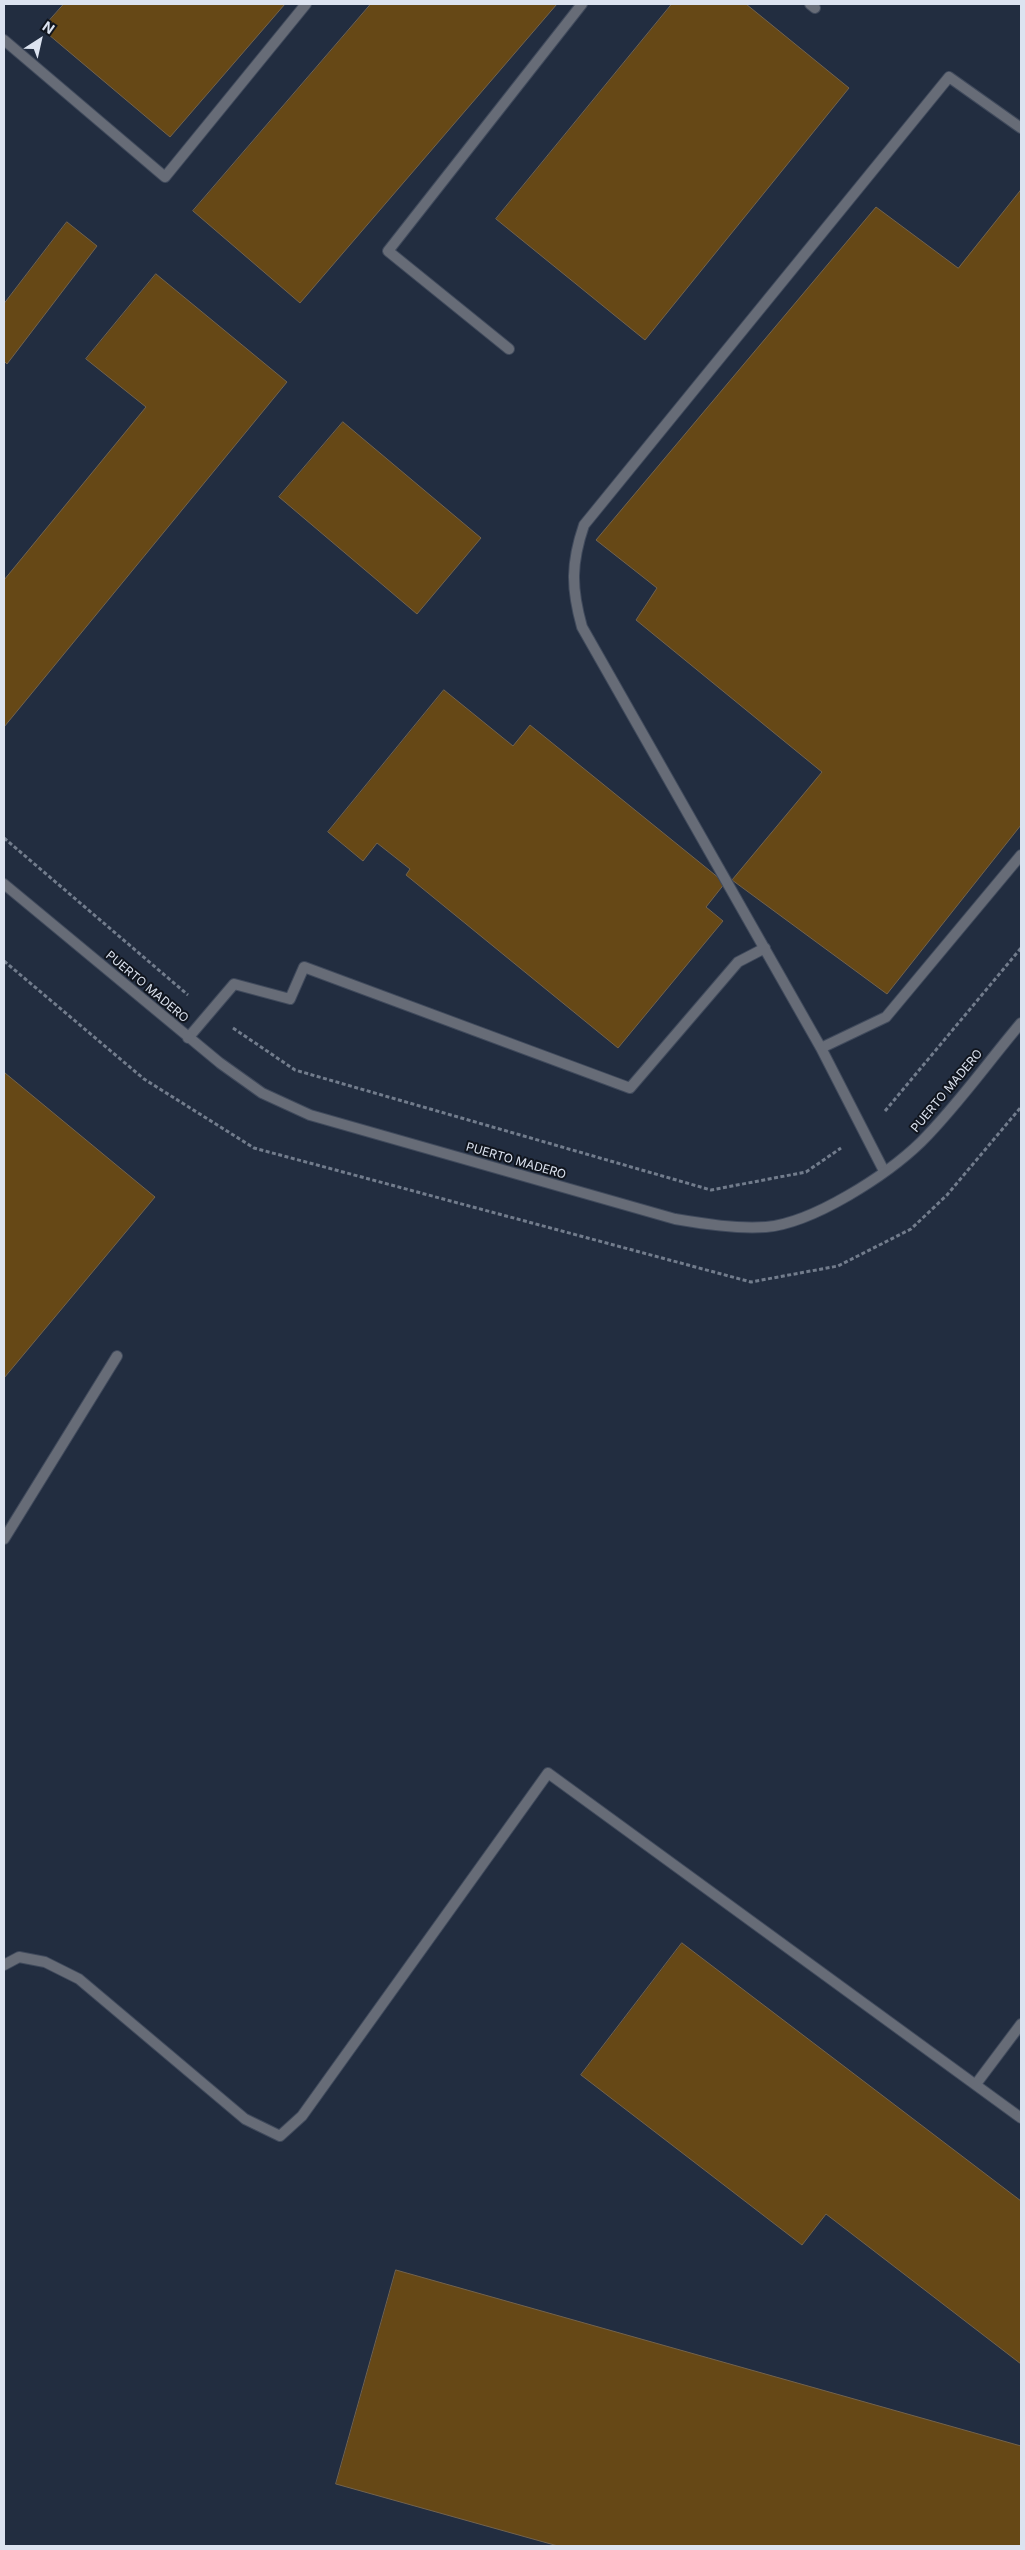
<!DOCTYPE html>
<style>
body{margin:0}
#map{position:relative;width:1025px;height:2550px;overflow:hidden;background:#222d40;font-family:Inter,sans-serif}
canvas{display:block}
.frame{position:absolute;inset:0;border:5px solid #dce3f0;pointer-events:none}
.north{position:absolute;left:15px;top:15px;width:50px;height:50px;-webkit-text-stroke:4px #10151e;paint-order:stroke;rotate:35deg;font-size:14px;font-weight:700;line-height:20px;text-align:center;color:#dce3f0}
.north::after{content:'';display:block;margin:auto;width:18px;height:22px;background:#dce3f0;clip-path:polygon(50% 0,100% 100%,50% 72%,0 100%)}
</style>
<div id="map">
<canvas width="1025" height="2550"></canvas>
<div class="frame"></div>
<div class="north">N</div>
</div>
<script>
const context = document.querySelector('canvas').getContext('2d');
context.lineJoin = 'round';
function paint(path, color) {
  context.fillStyle = color;
  context.fill(path, 'evenodd');
}
function trace(path, color, width, dash) {
  context.strokeStyle = color;
  context.lineWidth = width;
  context.lineCap = dash ? 'butt' : 'round';
  context.setLineDash(dash || []);
  context.stroke(path);
}
function label(font, color, halo, rows, align = 'center') {
  context.font = font + ' Inter,sans-serif';
  context.lineWidth = 4;
  context.setLineDash([]);
  context.textBaseline = 'middle';
  context.strokeStyle = halo;
  context.fillStyle = color;
  for (const [text, x, y, turn = 0] of rows) {
    context.save();
    context.translate(x, y);
    context.rotate((+turn || 0) * Math.PI / 180);
    context.textAlign = isNaN(turn) ? turn : align;
    if (halo) context.strokeText(text, 0, 0);
    context.fillText(text, 0, 0);
    context.restore();
  }
}
const building = new Path2D(`
 M64,4H285L170,137L42,29Z
 M371,4H557L300,303L193,211Z
 M672,4H746L849,88L645,340L496,219Z
 M1021,190V825L887,994L732,880L822,772L636,620L657,588L596,540L876,207L958,268Z
 M67,222L97,246L7,364L4,361V304Z
 M156,274L287,382L4,727V580L146,407L86,359Z
 M343,422L481,538L417,614L279,497Z
 M444,690L513,746L530,725L725,883L706,907L723,921L618,1048L406,875L410,869L377,843L363,861L328,832Z
 M5,1073L155,1197L4,1378V1075Z
 M682,1943L1021,2201V2364L826,2214L802,2245L581,2075Z
 M396,2270L1021,2446V2546H558L336,2484Z`);
paint(building, '#664816');
trace(building, '#73634d', 1);
const lane = new Path2D(`
 M810,4L815,8
 M4,40L165,177L306,4
 M509,349L388,251L582,4
 M188,1038L234,984L290,999L304,967L630,1088L738,962L765,948
 M821,1048L886,1017L1021,855
 M884,1171L821,1048L582,627C571,588 571,563 584,525L949,77L1021,128
 M4,1539L117,1356
 M4,1965L19,1957L45,1962L79,1979L245,2119L280,2136L302,2116L548,1773L1021,2118
 M976,2084L1021,2024`);
const street = new Path2D(`
 M4,884L220,1063L262,1093L310,1115L675,1219C705,1224 736,1229 766,1227C813,1223 887,1175 921,1142C957,1106 988,1062 1021,1023`);
trace(lane, '#404a5c', 12);
trace(street, '#404a5c', 12);
trace(new Path2D(`
 M4,838L188,995
 M4,961L144,1079L254,1148L751,1282L838,1266L911,1229L947,1195L1021,1107
 M233,1028L295,1070L711,1190L806,1172L841,1148
 M885,1111L1021,948`), '#727c8c', 3, [4, 2.5]);
trace(lane, '#676c77', 10);
trace(street, '#676c77', 10);
label('12px', '#dce3f0', '#10151e', [
 ["PUERTO MADERO",147,987,40],
 ["PUERTO MADERO",947,1091,-50],
 ["PUERTO MADERO",516,1161,16]
]);
</script>
